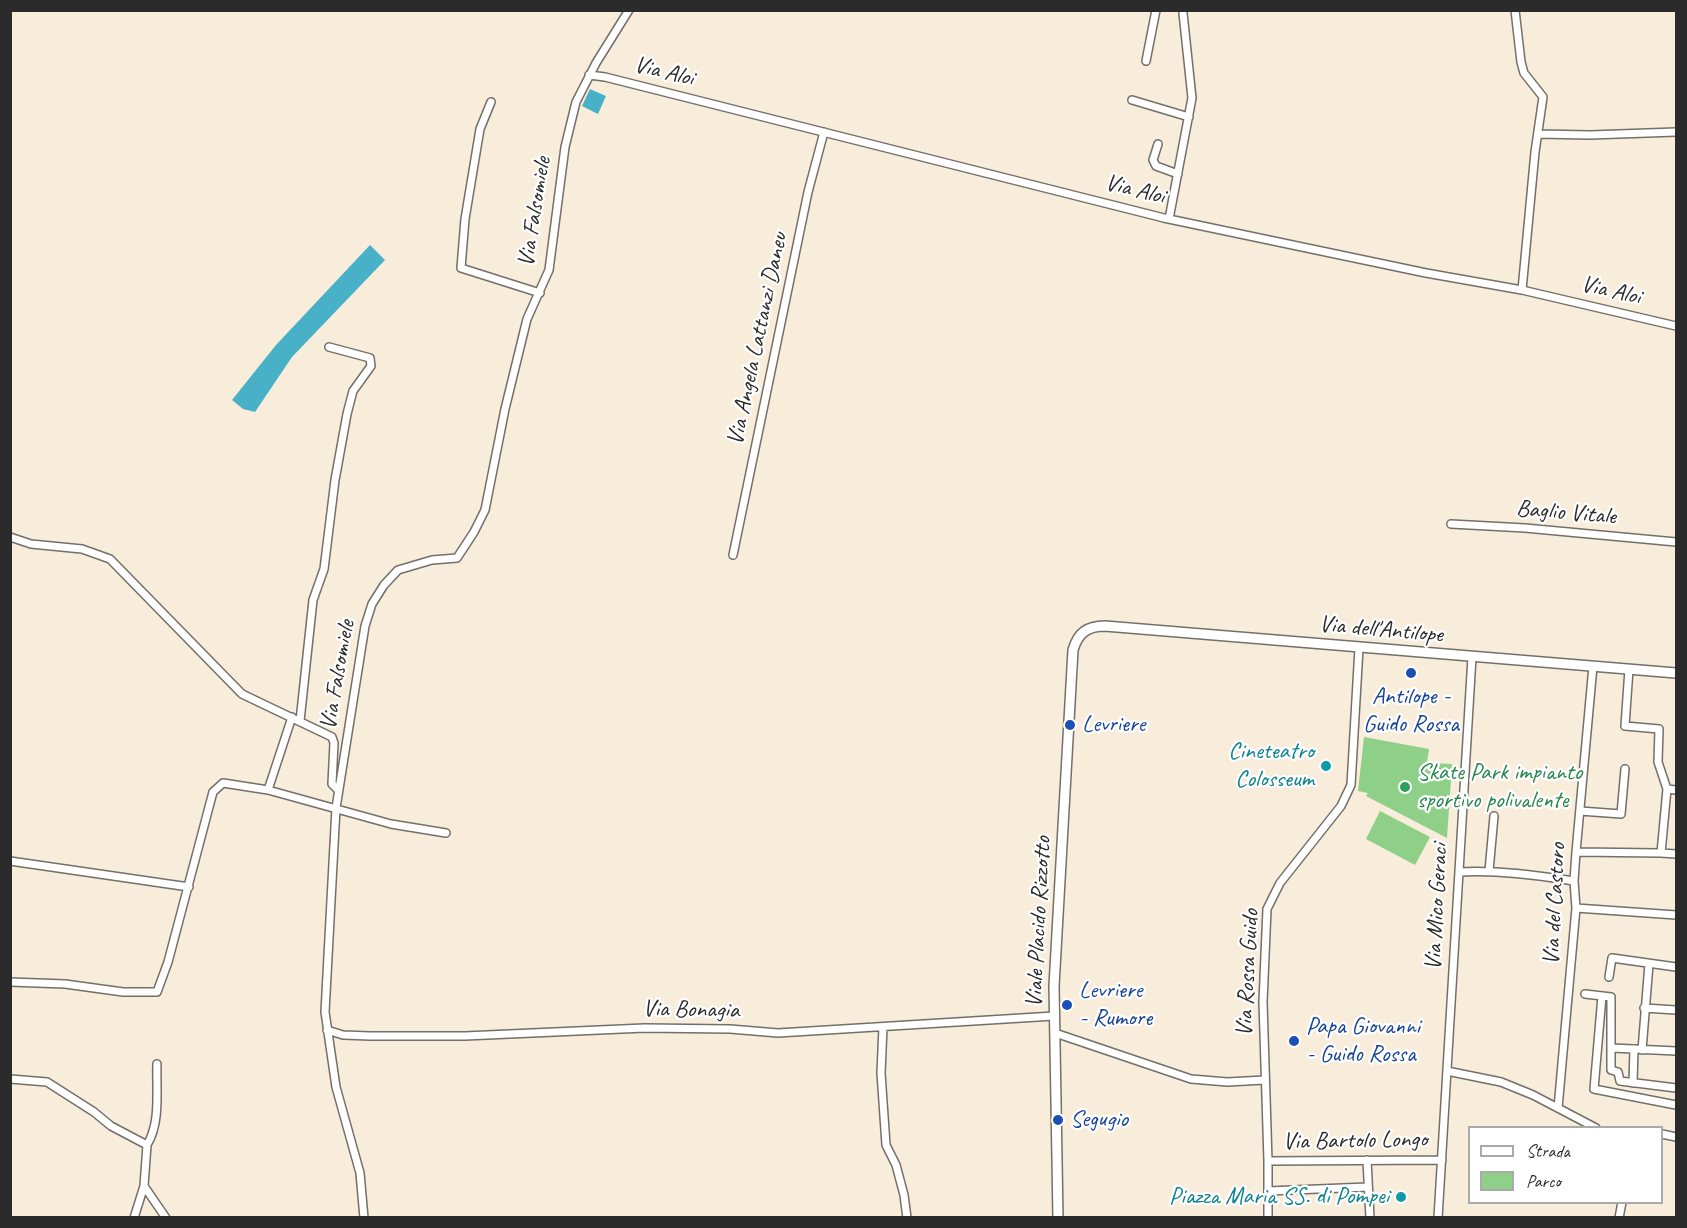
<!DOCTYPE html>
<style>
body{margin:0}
#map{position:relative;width:1687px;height:1228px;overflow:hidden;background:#f8ecdb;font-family:Caveat,sans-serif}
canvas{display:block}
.frame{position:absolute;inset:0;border:12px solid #2b2b2b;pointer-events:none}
.legend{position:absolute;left:1468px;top:1126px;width:195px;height:78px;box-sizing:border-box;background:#fff;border:2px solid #aaa;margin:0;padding:8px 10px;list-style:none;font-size:18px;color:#2b2b2b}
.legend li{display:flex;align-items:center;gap:12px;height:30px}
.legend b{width:30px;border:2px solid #aaa}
</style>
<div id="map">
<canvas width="1687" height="1228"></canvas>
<div class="frame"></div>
<ul class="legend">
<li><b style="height:8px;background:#fff"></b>Strada</li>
<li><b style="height:16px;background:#8ed088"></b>Parco</li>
</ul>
</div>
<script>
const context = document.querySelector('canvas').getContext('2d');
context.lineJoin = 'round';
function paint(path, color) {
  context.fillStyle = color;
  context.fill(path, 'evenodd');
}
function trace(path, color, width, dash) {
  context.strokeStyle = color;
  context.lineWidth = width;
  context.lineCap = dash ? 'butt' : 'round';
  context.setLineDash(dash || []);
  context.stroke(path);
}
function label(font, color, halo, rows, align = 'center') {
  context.font = font + ' Caveat,sans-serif';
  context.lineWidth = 4.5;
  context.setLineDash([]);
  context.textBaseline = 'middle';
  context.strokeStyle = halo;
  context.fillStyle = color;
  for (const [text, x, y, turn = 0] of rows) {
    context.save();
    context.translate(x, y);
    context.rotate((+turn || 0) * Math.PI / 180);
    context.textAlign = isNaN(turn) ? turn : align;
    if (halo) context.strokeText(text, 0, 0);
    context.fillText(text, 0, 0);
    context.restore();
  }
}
paint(new Path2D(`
 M1364,737L1429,749L1427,763L1452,764L1447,838L1366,796L1368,793L1358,791Z
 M1380,811L1430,837L1415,865L1366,839Z`), '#8ed088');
paint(new Path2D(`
 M590,89L606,96L598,114L582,106Z
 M370,245L385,260L292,357L255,412L243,409L232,400L276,345Z`), '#49b1c7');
const street = new Path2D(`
 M1515,10L1521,62L1524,73L1543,97L1535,152L1522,290
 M1146,61L1156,10
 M589,75L605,77L1164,218L1426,273L1522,290L1676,326
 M1132,100L1189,117
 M491,102L480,129L465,219L461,268L540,293
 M1538,134L1590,135L1676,132
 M1158,144L1153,160L1156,166L1178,174
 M1169,219L1192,98L1183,13
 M1451,524L1525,528L1676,542
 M10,537L31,544L82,549L110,559L242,694L332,737L334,743L332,784L338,790
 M733,555L808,192L824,132
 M300,721L313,600L324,569L335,480L347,414L353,391L371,366L370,358L329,347
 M1667,789L1676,790
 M268,790L292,717
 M1580,811L1621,814L1625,769
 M1576,852L1661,853L1667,789L1658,762L1659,729L1625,726L1629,669
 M1661,853L1676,854
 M10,861L189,887
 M1489,871L1494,816
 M1459,872C1498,870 1535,875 1574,881
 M1576,908L1676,915
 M1609,977L1612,958L1676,967
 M10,982L65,984L123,992H157L168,962L213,792L223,783L268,790L391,824L446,833
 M1585,994L1611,997V1070L1618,1072L1620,1081L1676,1088
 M1602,996L1594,1089L1676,1105
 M1644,1008L1676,1010
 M883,1027L881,1073L886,1145L896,1165L904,1195L907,1218
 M327,1030L343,1035L370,1036H465L644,1028L730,1029L778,1033L1054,1016
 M1055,1033L1191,1079L1227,1082L1265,1080
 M1612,1048L1676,1051
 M1642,1050L1649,964
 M1447,1071L1501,1082L1533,1095L1596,1128
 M10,1079L47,1082L94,1112L111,1126L147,1145L144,1186L166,1218
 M1633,1083L1634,1049
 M1558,1108L1576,908L1574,881L1576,852L1593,666
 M1662,1134L1676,1137
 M147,1145C161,1122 156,1091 157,1064
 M1367,1160L1370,1218
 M1268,1161L1442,1160
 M1268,1191L1368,1187
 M134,1218L144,1186
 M364,1218L360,1173L336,1087L325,1012L336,808L365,626L372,604L384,585L398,570L432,560L457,558L474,532L485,510L505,409L527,319L549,270L565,147L576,102L596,63L629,10
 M1268,1218V1161L1263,1002L1267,909L1280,883L1341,806L1351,785L1359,648
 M1438,1218L1472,657
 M1619,1218L1622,1202`);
const secondary = new Path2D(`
 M1058,1218L1054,986L1073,650C1078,633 1087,626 1105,626L1676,673`);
trace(street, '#736f69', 10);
trace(secondary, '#736f69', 12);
trace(street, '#fff', 7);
trace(secondary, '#fff', 9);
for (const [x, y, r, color] of [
 [1411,673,6,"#1a4fb4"],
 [1070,725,6,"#1a4fb4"],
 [1326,766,6,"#0f9aa8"],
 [1405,787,6,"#2e9e5b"],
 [1067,1005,6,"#1a4fb4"],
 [1294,1041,6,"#1a4fb4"],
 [1058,1120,6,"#1a4fb4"],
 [1401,1197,6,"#0f9aa8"]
]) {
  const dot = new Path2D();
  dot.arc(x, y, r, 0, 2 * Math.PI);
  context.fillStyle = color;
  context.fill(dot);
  trace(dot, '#fff', 2);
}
label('24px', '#2b2b2b', '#fff', [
 ["Via Aloi",664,72,14],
 ["Via Aloi",1135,190,14],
 ["Via Falsomiele",535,212,-81],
 ["Via Aloi",1611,291,13],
 ["Via Angela Lattanzi Daneu",758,339,-78],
 ["Baglio Vitale",1566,513,5],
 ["Via dell'Antilope",1381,630,5],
 ["Via Falsomiele",338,675,-80],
 ["Via del Castoro",1555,904,-87],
 ["Via Mico Geraci",1437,907,-87],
 ["Viale Placido Rizzotto",1039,922,-87],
 ["Via Rossa Guido",1248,973,-87],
 ["Via Bonagia",691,1010,1],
 ["Via Bartolo Longo",1355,1141,-1]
]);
label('24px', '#164399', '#fff', [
 ["Antilope -",1411,697,"center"],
 ["Guido Rossa",1411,725,"center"],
 ["Levriere",1082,725],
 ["Levriere",1079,991],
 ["- Rumore",1079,1019],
 ["Papa Giovanni",1306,1027],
 ["- Guido Rossa",1306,1055],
 ["Segugio",1070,1120]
], 'left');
label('24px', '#0d838f', '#fff', [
 ["Cineteatro",1314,752],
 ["Colosseum",1314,780],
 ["Piazza Maria SS. di Pompei",1389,1197]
], 'right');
label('24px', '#27864d', '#fff', [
 ["Skate Park impianto",1417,773],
 ["sportivo polivalente",1417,801]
], 'left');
</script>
